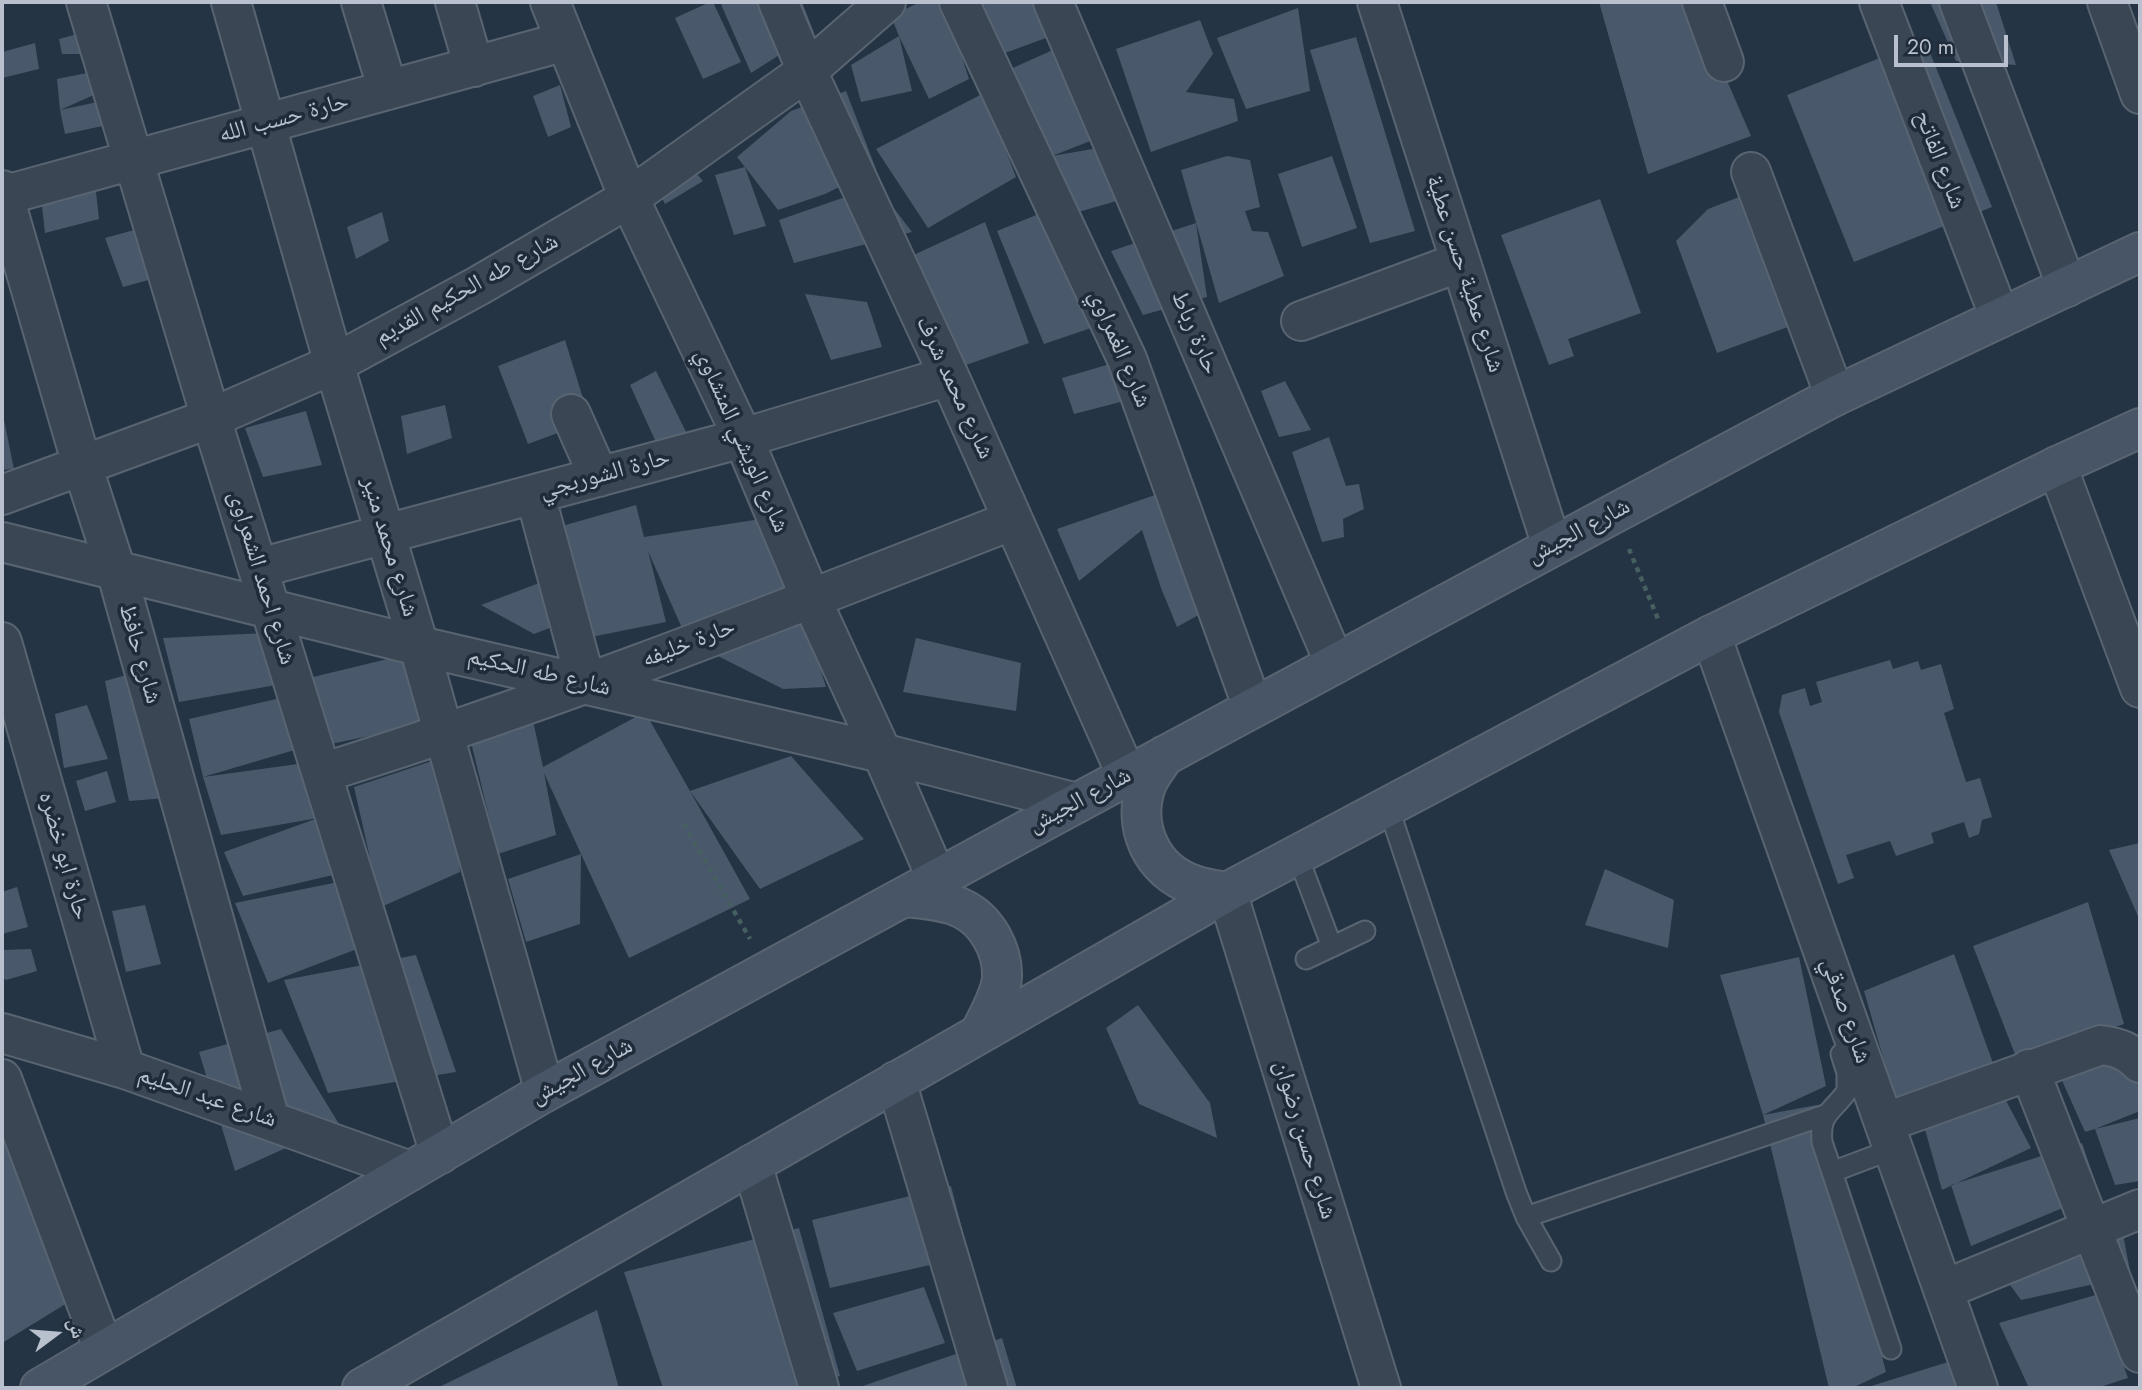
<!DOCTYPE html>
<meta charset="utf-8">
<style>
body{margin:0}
#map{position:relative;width:2142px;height:1390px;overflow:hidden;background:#253444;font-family:Jost,"Noto Naskh Arabic",sans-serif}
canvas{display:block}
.frame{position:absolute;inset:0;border:4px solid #b8c1cd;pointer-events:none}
.north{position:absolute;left:21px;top:1299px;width:70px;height:70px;-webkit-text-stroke:5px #1f2b39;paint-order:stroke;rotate:74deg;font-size:19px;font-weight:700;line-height:28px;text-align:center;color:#b8c1cd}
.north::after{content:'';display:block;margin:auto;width:24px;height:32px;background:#b8c1cd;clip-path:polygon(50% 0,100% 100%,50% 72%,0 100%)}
.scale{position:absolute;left:1894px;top:35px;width:114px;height:32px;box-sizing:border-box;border:4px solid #b8c1cd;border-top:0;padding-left:9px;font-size:21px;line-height:24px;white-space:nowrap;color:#b8c1cd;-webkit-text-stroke:5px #1f2b39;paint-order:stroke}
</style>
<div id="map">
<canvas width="2142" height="1390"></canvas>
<div class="frame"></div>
<div class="north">ش</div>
<div class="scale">20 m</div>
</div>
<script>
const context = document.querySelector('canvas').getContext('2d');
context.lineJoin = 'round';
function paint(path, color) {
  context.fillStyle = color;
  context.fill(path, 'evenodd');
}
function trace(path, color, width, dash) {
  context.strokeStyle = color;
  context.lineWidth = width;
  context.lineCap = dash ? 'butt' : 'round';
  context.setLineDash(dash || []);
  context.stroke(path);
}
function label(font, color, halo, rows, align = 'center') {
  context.font = font + ' Jost,"Noto Naskh Arabic",sans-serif';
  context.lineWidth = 7;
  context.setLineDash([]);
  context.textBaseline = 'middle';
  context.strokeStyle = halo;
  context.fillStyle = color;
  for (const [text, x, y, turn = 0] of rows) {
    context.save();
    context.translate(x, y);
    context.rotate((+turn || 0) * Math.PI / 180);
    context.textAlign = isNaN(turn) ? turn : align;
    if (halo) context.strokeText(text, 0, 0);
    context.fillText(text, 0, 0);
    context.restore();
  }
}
paint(new Path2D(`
 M710,2H713L741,62L703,79L675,18Z
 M720,2H802L814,33L751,73Z
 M920,2H944L969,79L929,99L899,36L912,91L861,102L851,65L899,36L891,16Z
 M975,2H1039L1054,35L1005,53Z
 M1599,2H1693L1751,136L1648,174Z
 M1930,2H1996L2016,65L1956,61Z
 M1298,8L1310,91L1246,109L1217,38Z
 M1200,20L1213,54L1186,92L1234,99L1238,121L1151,152L1116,49Z
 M85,32L90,54H62L59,39Z
 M1089,34L1126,127L1052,156L1008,70Z
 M1356,37L1415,231L1370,243L1310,50Z
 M1925,40L1992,207L1854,262L1787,95Z
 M35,43L39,69L2,78V52Z
 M97,71L105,90L60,110L107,100L112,124L65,134L60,110L57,79Z
 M560,85L571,127L548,137L533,96Z
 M846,91L876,169L825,194L778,210L745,167L766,226L734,235L715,175L745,167L737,157L791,111Z
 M984,93L1016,177L928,228L876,149Z
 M1133,142L1148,192L1075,213L1052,156Z
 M1227,156L1250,160L1260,207L1245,211L1252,231L1268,232L1284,276L1219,303L1181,170Z
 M1332,156L1357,228L1302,247L1278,174Z
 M690,166L703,181L665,204L657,188Z
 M95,183L99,219L45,233L41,197Z
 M877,186L912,232L794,263L779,220Z
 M1739,197L1758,221L1796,324L1717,353L1676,241L1708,209Z
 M1600,199L1641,313L1568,339L1574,356L1549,365L1501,235Z
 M1056,207L1094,327L1044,344L997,231Z
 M382,212L389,241L356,259L347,227Z
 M985,222L1029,343L963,366L907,258Z
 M1196,223L1207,297L1143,315L1111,251Z
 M145,227L159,277L123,287L105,238Z
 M805,294L867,302L882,347L831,360Z
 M565,340L590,421L528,444L498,366Z
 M1127,359L1132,399L1074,414L1062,378Z
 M656,371L687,434L659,449L630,385Z
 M1285,381L1311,430L1279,437L1261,391Z
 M445,405L452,438L407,454L401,416Z
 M2,410L14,469L2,470Z
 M306,411L322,465L263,477L245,428Z
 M1329,437L1346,486L1359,484L1364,509L1343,519L1344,537L1322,542L1292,452Z
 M1155,495L1202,613L1177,627L1161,588L1142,530L1079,581L1057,529Z
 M636,505L644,537L761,519L792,606L681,626L648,551L666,622L591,637L562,526Z
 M547,580L560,624L534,634L481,605Z
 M805,618L826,687L783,689L714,654Z
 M265,633L282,684L179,702L163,638Z
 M916,638L1021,663L1016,711L903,692Z
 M404,655L422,725L331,744L309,678Z
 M1890,660L1893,669L1918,661L1921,670L1941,664L1954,709L1944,713L1966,782L1980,778L1992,817L1982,820L1979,834L1969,838L1964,822L1931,833L1934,843L1896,856L1890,841L1846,855L1854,878L1838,884L1779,712L1782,695L1805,688L1810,706L1822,702L1816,682Z
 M144,670L166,798L129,801L105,681Z
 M285,697L298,749L203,777L189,719Z
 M87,705L108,759L64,768L55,714Z
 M645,712L690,791L791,756L864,839L760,889L690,791L750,899L629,958L581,854L580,924L526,942L508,879L581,854L544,773L556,835L498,854L470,738L532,716L543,767Z
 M450,755L460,872L381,907L354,787Z
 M305,763L333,875L243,896L224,852L318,818L221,835L203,777Z
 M107,771L116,802L85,811L76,781Z
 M2140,843V921L2109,850Z
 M1605,869L1674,900L1668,948L1585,925Z
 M343,881L357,949L268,983L235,903Z
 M17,887L28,927L2,934V892Z
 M2088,902L2124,1024L2018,1062L1973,946Z
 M145,905L161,964L126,972L112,911Z
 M31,949L37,971L6,980L2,977V950Z
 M1954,954L1994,1066L1895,1099L1864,991Z
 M416,955L456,1072L328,1093L284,980Z
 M1799,957L1826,1086L1763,1115L1720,975Z
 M1138,1005L1210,1103L1217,1138L1139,1104L1106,1028Z
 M281,1029L339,1124L235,1171L199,1052Z
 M2140,1033V1111L2095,1129L2140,1118V1181L2115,1185L2095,1129L2085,1132L2060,1076Z
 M2002,1093L2031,1148L1942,1190L1924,1126Z
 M1817,1105L1886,1372L1852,1388H1829L1763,1115Z
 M2,1132L77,1297L2,1343Z
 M2082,1143L2099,1193L1971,1246L1951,1185Z
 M951,1186L969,1256L830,1288L812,1220Z
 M2117,1203L2131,1276L2021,1300L1989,1256Z
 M799,1228L840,1376L789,1388H663L624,1272Z
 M924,1287L945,1343L857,1371L833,1313Z
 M2099,1294L2128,1378L2097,1388H2029L1999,1323Z
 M597,1310L619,1388H437Z
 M1002,1338L1017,1388H857Z
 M1948,1362L1957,1388H1865Z`), '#49586b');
const service = new Path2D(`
 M1388,806L1516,1192L1526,1217L1551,1261
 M1297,854L1332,947
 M1306,959L1365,931
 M1841,1054L1847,1073V1091C1833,1112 1819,1112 1822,1142L1891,1349
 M1832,1172L1893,1149
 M1526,1217L1825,1115`);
const minor = new Path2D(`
 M86,2L211,418L440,1154
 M231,2L334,364L419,646L545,1092
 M361,2L388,90
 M455,2L474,67
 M550,2L629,198L743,438L811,599L882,753L937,879
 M778,2L807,71L949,376L1127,776
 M959,2L1127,359L1253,708
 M1053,2L1335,664
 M1377,2L1552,546
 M1702,2L1724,62
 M1959,2L2067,287
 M2107,2L2140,94
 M1751,172L1835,396
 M2,190L82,465L116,570L270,1120
 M2,196L566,41
 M1301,321L1460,262
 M571,414L599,477
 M2057,466L2140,688
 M535,494L586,683
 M2,495L211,418L334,364L478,286L629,198L807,71L886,2
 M2,542L419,646L882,753L1077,803
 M259,568L743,438L949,376
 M1711,635L1978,1388
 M2,642L125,1069
 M322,773C557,700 785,609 1013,520
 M2,1033L125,1069L410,1171
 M2029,1069L2140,1353
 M2,1079L104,1350
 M896,1081L988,1388
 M1884,1123L2101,1045C2118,1047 2128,1051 2140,1063
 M752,1164L819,1388
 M1943,1290L2140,1209`);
const tertiary = new Path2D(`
 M1879,2L2000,318
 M1227,892L1381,1388`);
const secondary = new Path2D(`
 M1165,755C1159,764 1151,774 1147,783C1131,825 1151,871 1194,885C1205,889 1216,890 1227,892
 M904,897C922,899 946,900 963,909C987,921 1003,950 1002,977C1001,995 988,1016 980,1033
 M40,1388L545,1092L1025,831L1615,513L1835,396L2140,252
 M362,1388L1227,892L1711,635L2057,466L2140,428`);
trace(service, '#596471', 23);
trace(minor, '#596471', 42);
trace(tertiary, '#596471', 42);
trace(secondary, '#596471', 42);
trace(new Path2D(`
 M1629,549L1658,619
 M684,824L750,939`), '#466061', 4.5, [5, 5]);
trace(service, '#3a4654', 19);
trace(minor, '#3a4654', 38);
trace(tertiary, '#3a4654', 38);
trace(secondary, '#485567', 38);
label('24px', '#b8c1cd', '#1f2b39', [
 ["حارة حسب الله",284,119,-15],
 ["شارع الفاتح",1939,160,69],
 ["شارع عطية حسن عطية",1464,274,72],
 ["شارع طه الحكيم القديم",467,290,-29],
 ["حارة رباط",1194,333,67],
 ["شارع الغمراوي",1119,349,67],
 ["شارع محمد شرف",954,388,65],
 ["شارع الويشي المنشاوي",741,441,66],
 ["حارة الشوربجي",605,475,-15],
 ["شارع الجيش",1579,532,-28],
 ["شارع محمد منير",389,547,73],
 ["شارع احمد الشعراوى",261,578,73],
 ["حارة خليفه",689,644,-21],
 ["شارع حافظ",139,654,74],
 ["شارع طه الحكيم",539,673,13],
 ["شارع الجيش",1080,801,-28],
 ["حارة ابو خضره",63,856,74],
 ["شارع صدقي",1845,1011,71],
 ["شارع الجيش",582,1072,-29],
 ["شارع عبد الحليم",207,1098,19],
 ["شارع حسن رضوان",1304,1140,73]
]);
</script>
